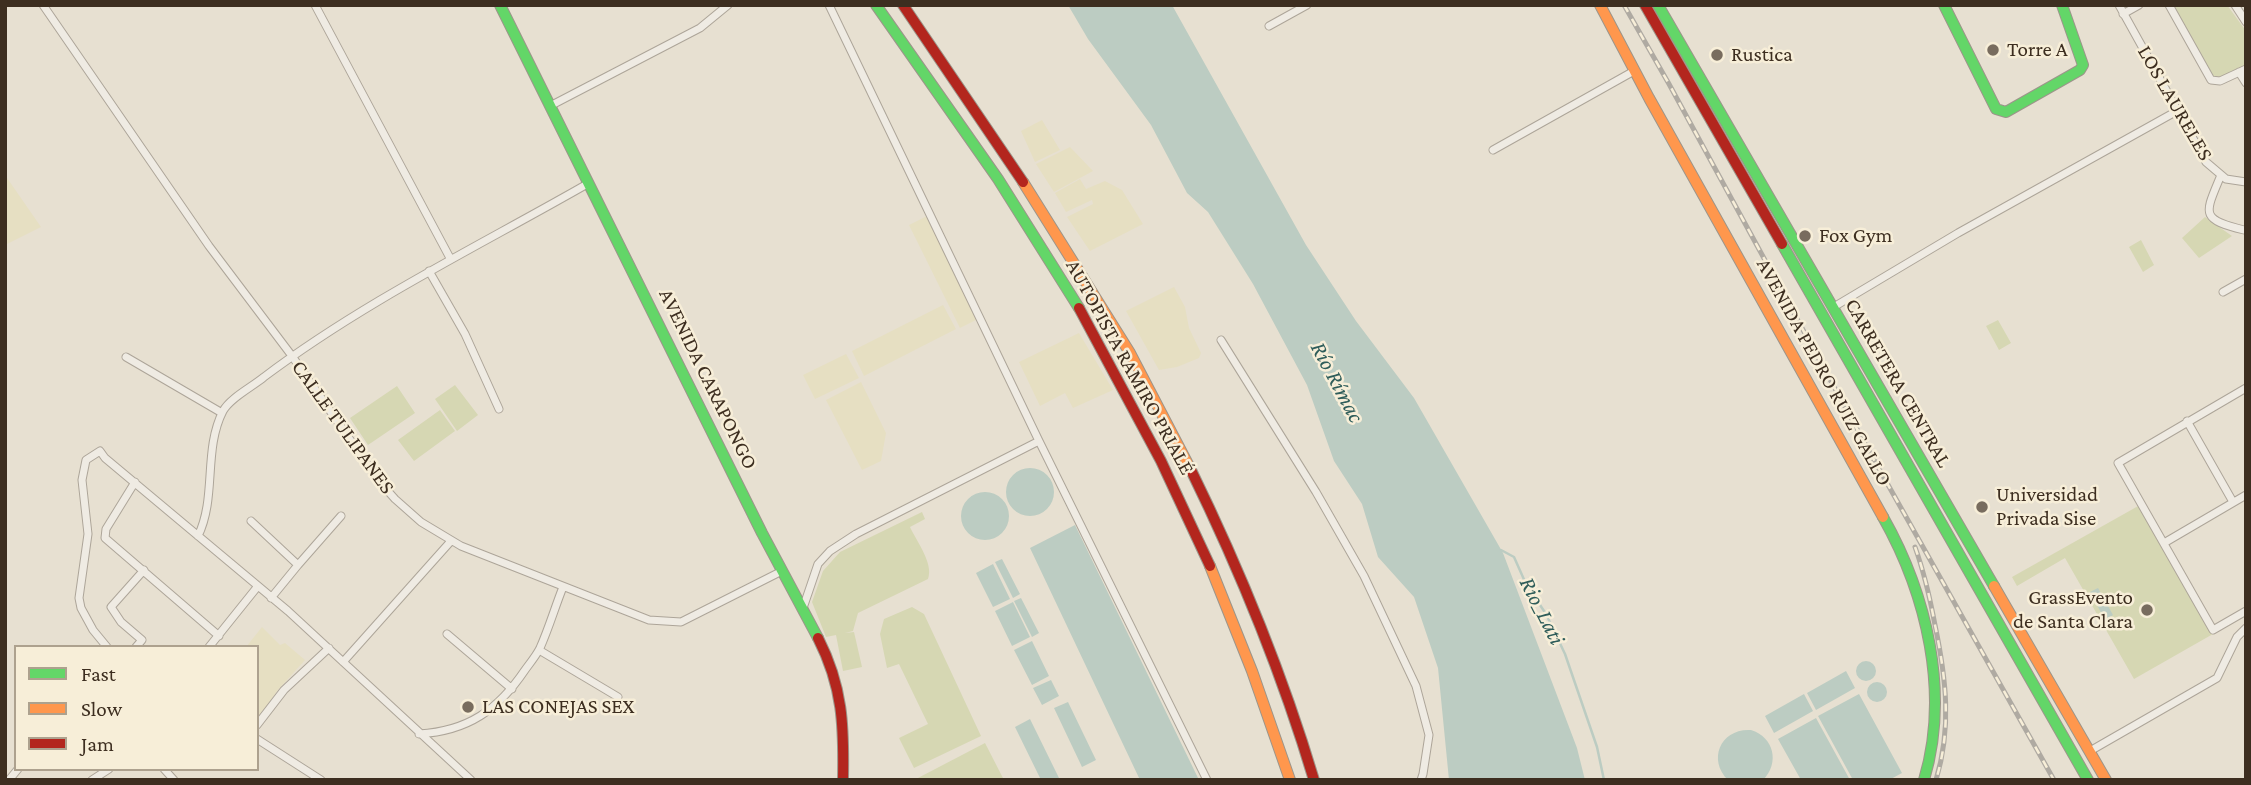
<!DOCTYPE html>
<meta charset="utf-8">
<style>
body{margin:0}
#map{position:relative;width:2251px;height:785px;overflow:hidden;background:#e7e0d1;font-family:"Crimson Pro",serif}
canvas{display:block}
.frame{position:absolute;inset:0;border:7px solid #3d2e20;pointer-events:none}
.legend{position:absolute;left:14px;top:645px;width:245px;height:126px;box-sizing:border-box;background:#f7eed8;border:2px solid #ada18e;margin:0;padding:9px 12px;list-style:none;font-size:21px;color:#3d2e20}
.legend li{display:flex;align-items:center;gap:14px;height:35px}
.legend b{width:35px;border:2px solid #ada18e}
</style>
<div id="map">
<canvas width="2251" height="785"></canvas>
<div class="frame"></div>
<ul class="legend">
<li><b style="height:9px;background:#63d668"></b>Fast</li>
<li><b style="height:9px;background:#ff974d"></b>Slow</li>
<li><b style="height:9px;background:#b3261e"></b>Jam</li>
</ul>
</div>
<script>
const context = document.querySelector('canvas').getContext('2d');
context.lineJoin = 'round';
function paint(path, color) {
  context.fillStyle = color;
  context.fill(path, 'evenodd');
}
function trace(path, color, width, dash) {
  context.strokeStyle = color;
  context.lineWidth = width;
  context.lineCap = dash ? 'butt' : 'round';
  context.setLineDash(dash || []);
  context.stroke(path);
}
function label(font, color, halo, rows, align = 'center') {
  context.font = font + ' "Crimson Pro",serif';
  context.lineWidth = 5;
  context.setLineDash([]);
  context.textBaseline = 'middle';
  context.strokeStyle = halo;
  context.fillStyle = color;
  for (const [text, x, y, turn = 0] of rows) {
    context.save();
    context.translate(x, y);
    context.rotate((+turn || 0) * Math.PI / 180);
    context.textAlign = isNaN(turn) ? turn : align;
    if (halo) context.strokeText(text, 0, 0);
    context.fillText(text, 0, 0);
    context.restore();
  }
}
paint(new Path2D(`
 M1042,120L1060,150L1035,162L1021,131Z
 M1070,147L1093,171L1054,192L1036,164Z
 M5,175L41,227L5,245Z
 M1080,179L1086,189L1105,181L1122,190L1143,224L1090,251L1067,217L1093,204L1092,200L1066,212L1055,193Z
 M927,216L978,319L960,328L909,225Z
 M1174,287L1185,307L1189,328L1201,353L1199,358L1177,367L1159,370L1126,311Z
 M943,305L956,329L864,376L852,351Z
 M1079,333L1113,390L1073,408L1065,393L1040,406L1019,362Z
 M846,354L859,378L815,399L803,375Z
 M861,382L886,433L881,461L862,470L826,400Z
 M262,627L280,645L285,643L305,660L277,691L257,721V647H246Z`), '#e6dfc2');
paint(new Path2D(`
 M2172,5H2227L2246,31V65L2220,78L2211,75Z
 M2205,217L2232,236L2199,258L2182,238Z
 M2141,240L2154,265L2143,272L2129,247Z
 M1998,320L2011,343L1999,350L1986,326Z
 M455,385L478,415L457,431L435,399Z
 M397,386L415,413L368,445L350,418Z
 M440,410L455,431L414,461L398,440Z
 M2140,505L2213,634L2134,679L2065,558L2017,586L2012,577Z
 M922,512L925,519L910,527C917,542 934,564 928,579L858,613L853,631L845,633L854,632L862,667L843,671L836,635L826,637L812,602L823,571L840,552Z
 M912,607L924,614L981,736L914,768L899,738L928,724L899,664L887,668L880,634L884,619Z
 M985,743L1004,780H916V779Z`), '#d6d7b3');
paint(new Path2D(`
 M1068,5H1172L1306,245L1356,321L1414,398L1503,553L1577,748L1585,780H1449L1438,668L1414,597L1378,557L1362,504L1334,461L1307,385L1253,284L1208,212L1187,193L1151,125L1088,39Z
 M1006 492a24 24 0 1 1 48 0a24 24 0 1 1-48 0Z
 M961 516a24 24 0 1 1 48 0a24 24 0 1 1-48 0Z
 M1075,525L1199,780H1140L1030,548Z
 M1002,559L1020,594L1013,598L995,562Z
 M993,564L1010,599L993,607L976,573Z
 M2098,588L2113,615L2105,620L2090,592Z
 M1021,598L1039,633L1032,637L1014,601Z
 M1013,602L1030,637L1012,646L995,611Z
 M1032,641L1049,676L1032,685L1014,650Z
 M1856 671a10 10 0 1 1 20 0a10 10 0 1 1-20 0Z
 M1846,671L1855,688L1816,710L1807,693Z
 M1051,680L1059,696L1042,705L1033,688Z
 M1867 692a10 10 0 1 1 20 0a10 10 0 1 1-20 0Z
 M1804,694L1813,711L1774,733L1765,716Z
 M1859,694L1902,773L1889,780H1853L1818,716Z
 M1068,702L1096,760L1082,767L1054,708Z
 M1816,718L1850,780H1801L1778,739Z
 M1030,719L1059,778L1041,780L1015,727Z
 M1751,730C1774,737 1780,763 1763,780H1728C1707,759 1721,728 1751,730Z`), '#bcccc2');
trace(new Path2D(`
 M1501,550L1514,557L1526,584L1546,614L1565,654L1597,747L1604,780`), '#bcccc2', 2.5);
const street = new Path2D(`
 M43,5L209,246L292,356L378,480L395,499L421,522L461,546L649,620L681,622L782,571
 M315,5L450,258
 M829,5L1039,441L1207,780
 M2119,5L2206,162L2226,179L2246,182
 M2169,5L2211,80L2220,81L2246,69
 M2235,5L2246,22
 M2123,14L2139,5
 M1269,26L1307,5
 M2239,72L2246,83
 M550,106L700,28L728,5
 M1493,150L1634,71
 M2221,175C2205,214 2199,219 2244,230
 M429,271L465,334L499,409
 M2223,292L2246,279
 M1832,308L1958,233L2177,111
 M1221,340L1316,492L1364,576L1416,686L1429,735L1423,774L1421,780
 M126,357L222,413
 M2246,388L2118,463L2213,630L2246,611
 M2187,421L2233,502
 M135,482L106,529L105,538L219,636
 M251,521L298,565L271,598
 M198,536C217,497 203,450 223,411C230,398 252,387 264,377C365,301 479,246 589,183
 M2164,543L2246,495
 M298,565L341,516
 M803,608L818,564L830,551L856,534L1039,441
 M447,634L512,689
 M107,647L93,630L81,608L79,598L88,534L82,480L86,460L100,451L105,458L288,611L471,780
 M136,647L142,640L121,622L111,607L144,570
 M209,647L258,586
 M539,650L618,697
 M343,662L451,541
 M257,725L284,690L329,648
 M419,734C468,731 498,710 525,670C530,663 536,656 540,648C549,628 555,607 563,587
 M257,739L321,780
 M2090,751L2217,678L2237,637L2246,628
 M164,769L174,780
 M9,780L18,769
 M92,780L109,769`);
const fast = new Path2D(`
 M500,5L762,533L818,638
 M876,5L998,179L1079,308
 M1658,5L1994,586
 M1944,5L1996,109L2006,112L2080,70L2083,65L2062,5
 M1782,244L2088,780
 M1883,517C1927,595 1950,693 1924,780`);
const slow = new Path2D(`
 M1600,5L1649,98L1883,517
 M1023,182L1130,353L1190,468
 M1210,566L1252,671L1290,780
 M1994,586L2106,780`);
const jam = new Path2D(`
 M903,5L1023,182
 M1645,5L1782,244
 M1079,308L1161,461L1210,566
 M1190,468C1239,568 1282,673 1314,780
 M818,638C843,687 844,726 843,780`);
trace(street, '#ada599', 9);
trace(fast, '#9c958a', 12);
trace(slow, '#9c958a', 12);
trace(jam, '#9c958a', 12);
trace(street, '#efebe3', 7);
trace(fast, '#63d668', 10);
trace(slow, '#ff974d', 10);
trace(jam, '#b3261e', 10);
const rail = new Path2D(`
 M1624,5L1669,84L1869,451L2054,780
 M1915,547C1924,572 1930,598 1935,625C1946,678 1952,727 1936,780`);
trace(rail, '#afaaa2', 5);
trace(rail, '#f7eed8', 2.5, [8]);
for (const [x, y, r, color] of [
 [1993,50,7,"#786c5e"],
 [1717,55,7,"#786c5e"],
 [1805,236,7,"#786c5e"],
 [1982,507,7,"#786c5e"],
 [2147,610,7,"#786c5e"],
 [468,707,7,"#786c5e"]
]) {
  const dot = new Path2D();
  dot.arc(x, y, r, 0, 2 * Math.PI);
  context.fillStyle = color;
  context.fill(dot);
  trace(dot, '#f7eed8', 2.5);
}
label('21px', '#3d2e20', '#f7eed8', [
 ["Torre A",2007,50],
 ["Rustica",1731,55],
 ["Fox Gym",1819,236],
 ["Universidad",1996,495],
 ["Privada Sise",1996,519],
 ["GrassEvento",2133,598,"right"],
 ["de Santa Clara",2133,622,"right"],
 ["LAS CONEJAS SEX",482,707]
], 'left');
label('21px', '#3d2e20', '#f7eed8', [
 ["LOS LAURELES",2175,103,60],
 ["AUTOPISTA RAMIRO PRIALÉ",1130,367,61],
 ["AVENIDA PEDRO RUIZ GALLO",1824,372,61],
 ["AVENIDA CARAPONGO",708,379,64],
 ["CARRETERA CENTRAL",1898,383,60],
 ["CALLE TULIPANES",343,427,54]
]);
label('italic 23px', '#2f5d5a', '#f7eed8', [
 ["Río Rímac",1337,382,62],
 ["Rio_Lati",1542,611,63]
]);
</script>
